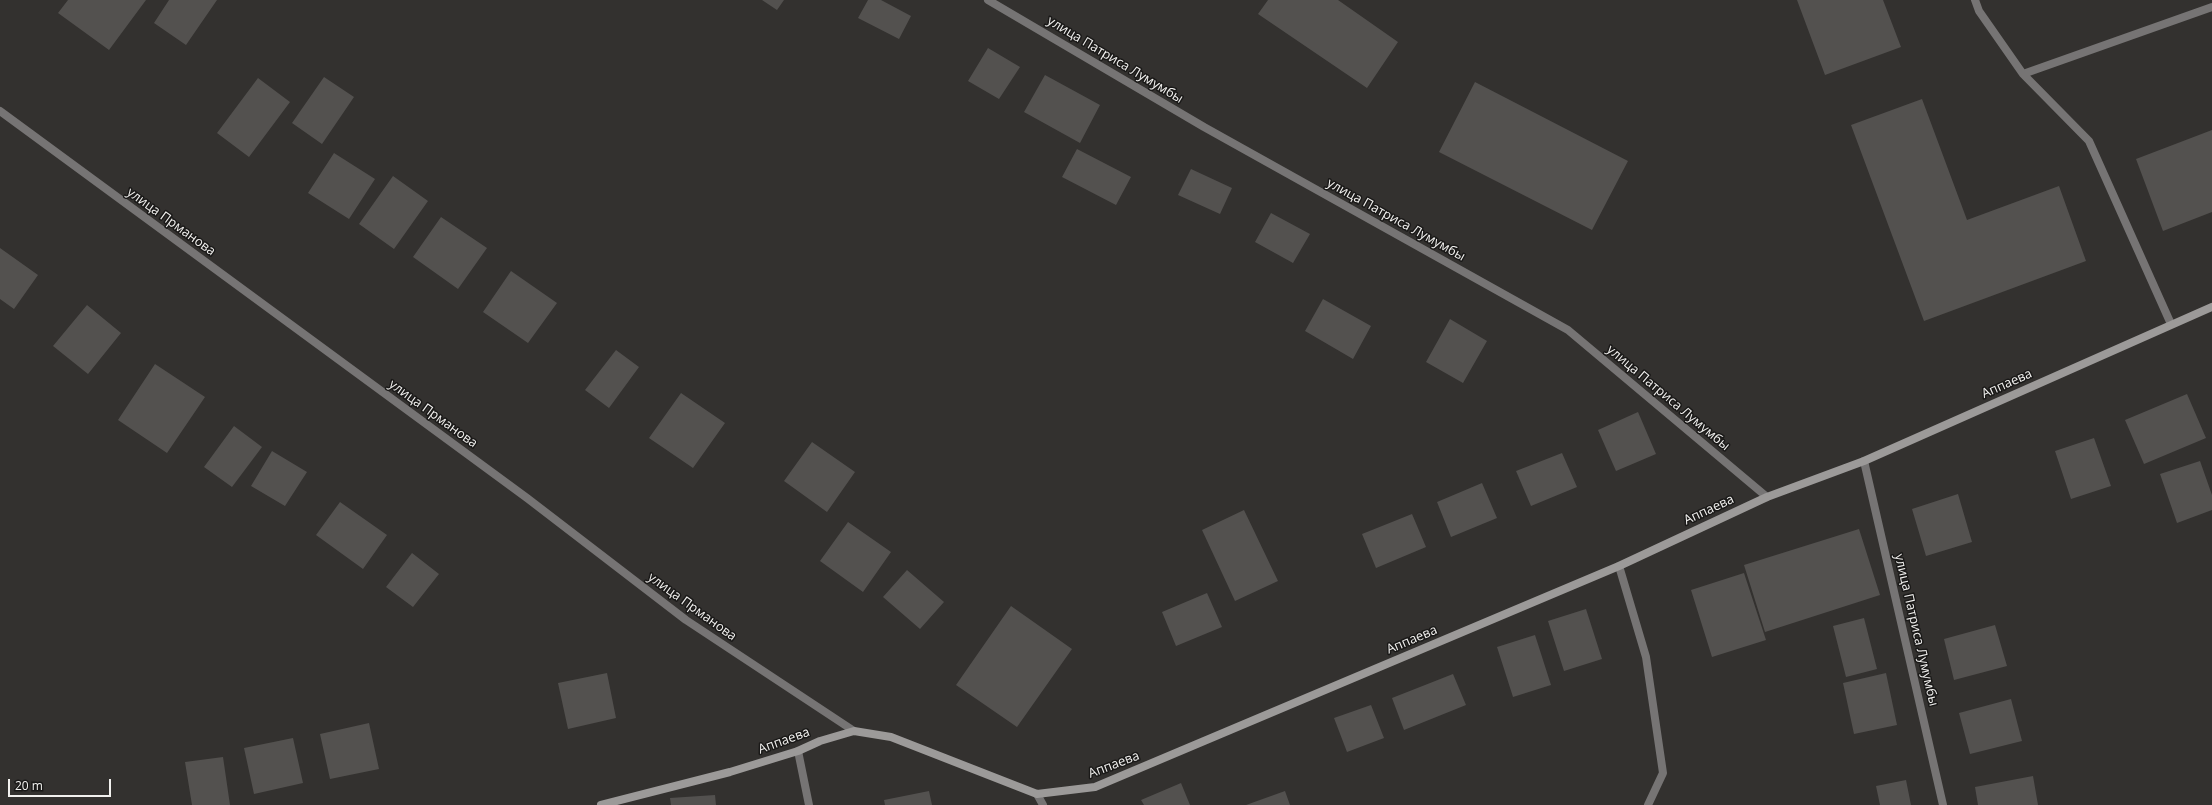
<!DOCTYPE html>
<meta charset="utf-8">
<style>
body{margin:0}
#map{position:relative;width:2212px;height:805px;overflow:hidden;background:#33312f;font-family:"Open Sans",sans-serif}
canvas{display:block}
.scale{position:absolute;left:8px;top:779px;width:103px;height:18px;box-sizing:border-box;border:2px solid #f2f1ef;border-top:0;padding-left:5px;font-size:12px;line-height:14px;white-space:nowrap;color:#f2f1ef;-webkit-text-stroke:3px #1a1918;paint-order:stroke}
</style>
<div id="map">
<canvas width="2212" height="805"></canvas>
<div class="scale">20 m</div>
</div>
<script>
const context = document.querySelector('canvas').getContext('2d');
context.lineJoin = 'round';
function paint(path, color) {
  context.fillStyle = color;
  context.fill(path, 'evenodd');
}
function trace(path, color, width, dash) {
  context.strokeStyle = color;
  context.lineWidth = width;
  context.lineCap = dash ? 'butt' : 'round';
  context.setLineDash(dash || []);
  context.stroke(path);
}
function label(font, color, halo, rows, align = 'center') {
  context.font = font + ' "Open Sans",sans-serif';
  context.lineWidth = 3;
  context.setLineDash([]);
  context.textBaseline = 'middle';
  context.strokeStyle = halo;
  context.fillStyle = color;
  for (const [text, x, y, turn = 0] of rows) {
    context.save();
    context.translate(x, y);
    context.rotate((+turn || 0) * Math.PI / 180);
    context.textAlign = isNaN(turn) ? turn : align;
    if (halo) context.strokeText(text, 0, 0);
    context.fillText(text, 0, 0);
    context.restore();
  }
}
paint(new Path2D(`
 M68,0H146L109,50L58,13Z
 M169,0H217L186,45L154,23Z
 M762,0H784L777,10Z
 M868,0H881L911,16L899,39L858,18Z
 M1268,0H1338L1398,42L1367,88L1258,14Z
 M1797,0H1883L1901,47L1825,75Z
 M988,48L1020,67L999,99L968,81Z
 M1045,75L1100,105L1080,143L1024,112Z
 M324,77L354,97L322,144L292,123Z
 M258,78L290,102L249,157L217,133Z
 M1475,82L1628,161L1592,230L1439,152Z
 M1922,99L1967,220L2059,186L2086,261L1924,321L1851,125Z
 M2212,130V212L2163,231L2136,159Z
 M1077,149L1131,177L1116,205L1062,177Z
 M334,153L375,179L349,219L308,193Z
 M1191,169L1232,188L1220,214L1178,195Z
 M393,176L428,201L394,249L359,224Z
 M1271,213L1310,234L1293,263L1255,242Z
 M441,217L487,248L458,289L413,257Z
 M0,248L38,275L14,309L0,299Z
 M511,271L557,303L528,343L483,312Z
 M1323,299L1371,326L1353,359L1305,331Z
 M87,305L121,333L88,374L53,346Z
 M1450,319L1487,341L1463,383L1426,362Z
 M616,350L639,367L609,408L585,390Z
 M155,364L205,397L167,453L118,420Z
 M681,393L725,423L693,468L649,438Z
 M2187,394L2206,438L2144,464L2125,420Z
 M1638,412L1656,454L1616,471L1598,430Z
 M234,426L262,447L232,487L204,467Z
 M2094,438L2111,486L2071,499L2055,451Z
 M812,442L855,472L827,512L784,481Z
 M272,451L307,472L285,506L251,486Z
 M1562,453L1577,487L1531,506L1516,471Z
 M2200,461L2212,495V510L2177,523L2160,474Z
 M1482,483L1497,518L1451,537L1437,502Z
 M1958,494L1972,542L1926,556L1912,509Z
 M340,502L387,535L363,569L316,535Z
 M1244,510L1278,581L1235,601L1202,530Z
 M1412,514L1426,547L1376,568L1362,534Z
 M848,522L891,552L863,592L820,561Z
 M1859,529L1880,595L1765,632L1744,565Z
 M412,553L439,574L413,607L386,587Z
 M907,570L944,602L920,629L883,597Z
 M1744,573L1766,640L1712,657L1691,590Z
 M1207,593L1222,627L1176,646L1162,612Z
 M1011,606L1072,649L1017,727L956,685Z
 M1586,609L1602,659L1564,671L1548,621Z
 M1864,618L1877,669L1846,677L1833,626Z
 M1995,625L2007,666L1954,680L1944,639Z
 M1535,635L1551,685L1513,697L1497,647Z
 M607,673L616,718L568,729L558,683Z
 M1886,673L1897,725L1854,734L1843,683Z
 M1453,674L1466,705L1404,730L1392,698Z
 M2011,699L2022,741L1970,754L1959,713Z
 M1371,705L1384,738L1347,752L1334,718Z
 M369,723L379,769L330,779L320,734Z
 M293,738L303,783L254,794L244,748Z
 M223,757L230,805H192L185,762Z
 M2033,776L2038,805H1978L1975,787Z
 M1906,780L1911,805H1880L1876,786Z
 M1181,783L1190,805H1144L1141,800Z
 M929,791L932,805H885L884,800Z
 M1285,791L1290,805H1246Z
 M715,795L716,805H671L670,798Z`), '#53514f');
trace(new Path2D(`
 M1975,0L1979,11L2023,74L2089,141L2171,324
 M2023,74L2212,7`), '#767474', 8);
trace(new Path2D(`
 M988,0L1204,127L1568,330L1767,497
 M0,111L527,498L686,620L854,731
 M1864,461L1943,805
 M1619,566L1646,657L1663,773L1648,805
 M798,751L809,805
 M1037,794L1043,805`), '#767474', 8);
trace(new Path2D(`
 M601,805L730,772L798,751L820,741L854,731L891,737L1037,794L1095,787L1619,566L1767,497L1864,461L2212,307`), '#9c9a99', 8);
label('13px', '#f2f1ef', '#1a1918', [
 ["улица Патриса Лумумбы",1115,60,31],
 ["улица Патриса Лумумбы",1396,220,29],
 ["улица Прманова",171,222,36],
 ["Аппаева",2007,384,-24],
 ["улица Патриса Лумумбы",1668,398,40],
 ["улица Прманова",433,414,36],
 ["Аппаева",1709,510,-25],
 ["улица Прманова",692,607,36],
 ["улица Патриса Лумумбы",1916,630,77],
 ["Аппаева",1412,640,-23],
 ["Аппаева",784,741,-20],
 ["Аппаева",1114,765,-21]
]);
</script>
